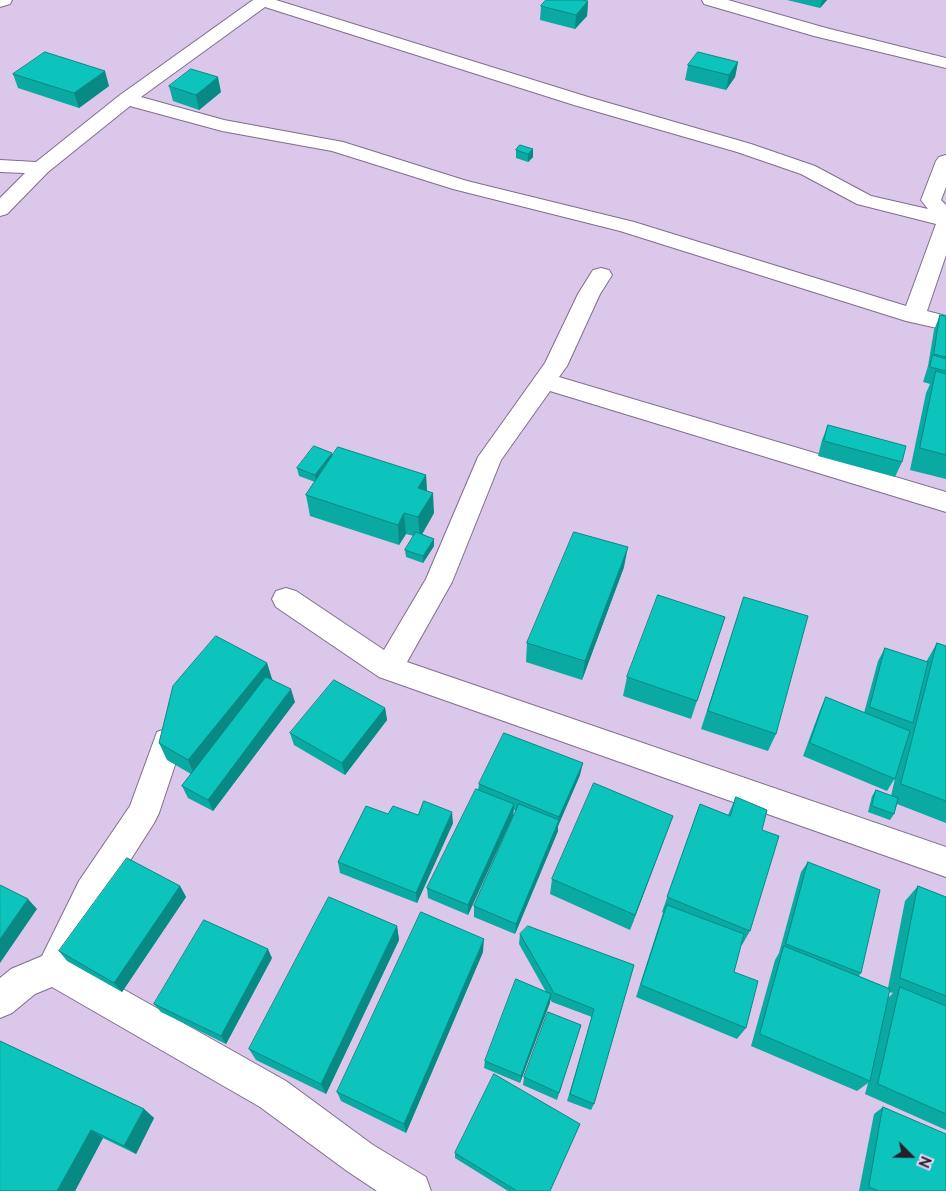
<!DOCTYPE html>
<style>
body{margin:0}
#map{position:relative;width:946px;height:1191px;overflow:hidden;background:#dac7e9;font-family:Raleway,sans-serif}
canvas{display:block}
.north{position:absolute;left:886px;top:1131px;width:50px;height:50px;-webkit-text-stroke:4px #e7d4f6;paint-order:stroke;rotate:113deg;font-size:14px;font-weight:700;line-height:20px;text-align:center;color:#261f2c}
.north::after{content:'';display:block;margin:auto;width:18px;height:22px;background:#261f2c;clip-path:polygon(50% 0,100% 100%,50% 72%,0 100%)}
</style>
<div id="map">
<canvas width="946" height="1191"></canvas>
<div class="north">N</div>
</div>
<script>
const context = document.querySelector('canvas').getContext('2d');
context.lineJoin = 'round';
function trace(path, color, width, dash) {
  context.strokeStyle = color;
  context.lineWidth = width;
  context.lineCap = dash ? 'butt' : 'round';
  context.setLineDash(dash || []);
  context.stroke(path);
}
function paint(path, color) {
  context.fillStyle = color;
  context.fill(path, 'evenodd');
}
const minor = new Path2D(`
 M0,0H12L10,4L0,7Z
 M253,0H276L588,97L751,144L815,166L871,196L928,209L921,200L936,161L939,157L946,155V187L941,200L946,205V255L927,311L946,316V330L906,321L620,231L453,189L332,151L222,131L130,106L48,172L7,214L0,216V198L25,173L0,172V160L36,162L120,95ZM265,7L574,105L737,152L801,174L857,204L936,224L906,306L634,222L467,181L343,142L224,120L141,97Z
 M702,0H728L826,28L946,58V68L814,36L704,4Z
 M601,268L609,270L612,275L600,294L567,366L559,377L946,492V512L550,391L501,460L452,582L407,662L946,847V877L379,677L276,607L272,599L276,591L286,588L296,591L384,650L426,579L478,457L545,363L578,294L593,270Z
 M168,728L179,732L183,741L159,813L154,823L103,903L75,962L286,1081L373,1145L426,1177L431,1191H377L347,1171L260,1107L52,987L35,994L12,1013L0,1018V978L11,969L42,956L79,881L130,806L157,732Z`);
trace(minor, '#7f6e8d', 2);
paint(minor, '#fff');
paint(new Path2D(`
 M787,0H827L820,8Z
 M588,1L587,16L575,29L540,20L541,6Z
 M738,62L735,77L726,90L685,80L688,65Z
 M13,74L109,86L79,108L18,88Z
 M169,86L221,92L199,110L173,101Z
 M520,145L533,157L528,162L516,158V150Z
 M940,315L946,316V479L910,470L926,393L930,384L923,382L928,366L934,330Z
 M828,425L902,462L895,477L818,456L822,440Z
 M332,455L426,475L427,491L434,513L422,534L434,539V546L423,563L406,557L405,550L414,536L406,534L399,545L310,516L306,495L315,482L299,476L297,468Z
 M624,567L582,680L526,662L527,643Z
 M744,597L776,734L768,751L701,729Z
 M725,617L691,719L623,696L627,677Z
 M937,643L946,646V823L897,804L894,814L890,820L868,812L872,796L876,790L891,796L895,778L887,791L803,756L820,710L826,697L864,713L878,661L885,648L926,662Z
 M267,663L272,680L295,702L213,811L188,798L182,786L191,774L167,760L159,743Z
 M385,708L387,720L345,775L294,745L290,733Z
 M580,775L558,826V831L515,934L474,917V906L516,811L514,810L513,816L468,915L428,898L427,888L478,790L479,784Z
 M736,797L762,830L750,931L742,945H741L734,972L746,1028L737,1039L636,997L663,913L662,912L700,804L728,815Z
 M388,814L418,815L453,823L417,903L340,873L338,862Z
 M673,816L630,930L550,894L552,879Z
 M808,862L861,973L859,976L888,988L905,901L918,886L946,897V1130L865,1094L868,1083L857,1091L751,1046L775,960L779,953L801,872ZM889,992L893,993L888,998Z
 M180,886L186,897L122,992L67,961L59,951Z
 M397,926L399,940L326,1094L256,1060L249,1049Z
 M520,934L634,965L594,1104L591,1110L567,1101L592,1017L552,1002L550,999L520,1083L484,1068L485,1061L546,992L519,944Z
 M483,952L406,1133L341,1101L337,1092Z
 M272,958L226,1044L161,1012L154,1004Z
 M581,1025L557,1100L523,1085L524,1077Z
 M0,1041L144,1109L154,1118L136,1154L103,1138L75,1191H0Z
 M883,1107L946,1191H859L874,1114Z
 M455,1153L550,1191H508L455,1158Z`), '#0aa9a2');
paint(new Path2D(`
 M822,0H827L820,8Z
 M588,1L587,16L575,29L576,15Z
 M738,62L735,77L726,90L729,75Z
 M105,71L109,86L79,108L74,93Z
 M218,77L221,92L199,110L196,95Z
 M533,149V157L528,162V154Z
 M332,453L333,460L316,482L315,475Z
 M426,475L427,496L418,488Z
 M433,493L434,513L420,538L418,517Z
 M404,513L406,534L399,545L398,525Z
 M434,539V546L423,563V556Z
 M628,547L624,567L582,680L585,661Z
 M267,663L273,682L195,777L188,760Z
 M291,689L295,702L213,811L208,800Z
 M385,708L387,720L345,775L342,763Z
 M583,763L580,775L558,826V831L515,934L516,924L558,822L559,817Z
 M514,804L513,816L468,915V905Z
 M452,812L453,823L417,903L416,893Z
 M673,816L667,832L630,930L635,915Z
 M180,886L186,897L122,992L114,983Z
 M28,899L37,909L0,963V939Z
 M397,926L399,940L326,1094L321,1084Z
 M484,939L483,952L406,1133L404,1124Z
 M268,949L272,958L226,1044L221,1036Z
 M551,994L550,1003L520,1083L521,1076Z
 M144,1109L154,1118L136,1154L124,1146Z
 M91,1130L103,1138L75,1191H57Z`), '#088984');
const building = new Path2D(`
 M546,0H582L588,1L576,15L541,6Z
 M45,52L105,71L74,93L13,74Z
 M698,52L738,62L729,75L688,65Z
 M191,69L218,77L196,95L169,86Z
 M520,145L533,149L528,154L516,150Z
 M940,315L946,316V357L934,354Z
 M933,355L946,359V371L930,367Z
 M936,371L946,374V455L920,448Z
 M828,425L906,446L902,462L824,441Z
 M314,446L332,453L315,475L297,468Z
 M338,447L426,475L418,488L433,493L418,517L404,513L398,525L306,495Z
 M416,532L434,539L423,556L405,550Z
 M574,532L628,547L585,661L527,643Z
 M658,595L725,617L697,701L627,677Z
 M744,597L808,616L776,734L708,711Z
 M216,636L267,663L188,760L159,743L173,686Z
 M937,643L946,646V801L901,784Z
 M885,648L928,662L913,723L870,707Z
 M266,677L291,689L208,800L182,786Z
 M334,680L385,708L342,763L290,733Z
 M826,697L910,731L895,779L810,743Z
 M504,733L583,763L559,817L479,784Z
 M594,783L673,816L635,915L552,879Z
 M476,789L514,804L468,905L427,888Z
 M876,790L898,798L894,814L872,806Z
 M736,797L767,810L762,830L779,836L750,931L667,897L700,804L730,816Z
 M424,801L452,812L416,893L338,862L366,806L388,814L393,806L418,815Z
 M519,804L559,820L516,924L474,906Z
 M127,858L180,886L114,983L59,951Z
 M808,862L880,890L861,973L786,944Z
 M0,885L28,899L0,939Z
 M918,886L946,897V996L900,978Z
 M329,897L397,926L321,1084L249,1049Z
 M667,905L744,934L734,972L758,981L746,1028L641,985Z
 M421,912L484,939L404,1124L337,1092Z
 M204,920L268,949L221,1036L154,1004Z
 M528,926L634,965L594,1104L570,1094L594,1009L554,993L520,934Z
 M784,946L890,989L870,1081L760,1034Z
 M516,979L551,994L521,1076L485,1061Z
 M900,987L946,1006V1114L878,1084Z
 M548,1012L581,1025L559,1093L524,1077Z
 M0,1041L144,1109L124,1146L91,1130L57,1191H0Z
 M494,1074L580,1124L550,1191H517L455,1153Z
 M883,1107L946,1134V1191H879L869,1187Z`);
paint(building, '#0cc4bc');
trace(building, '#088984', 1);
</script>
